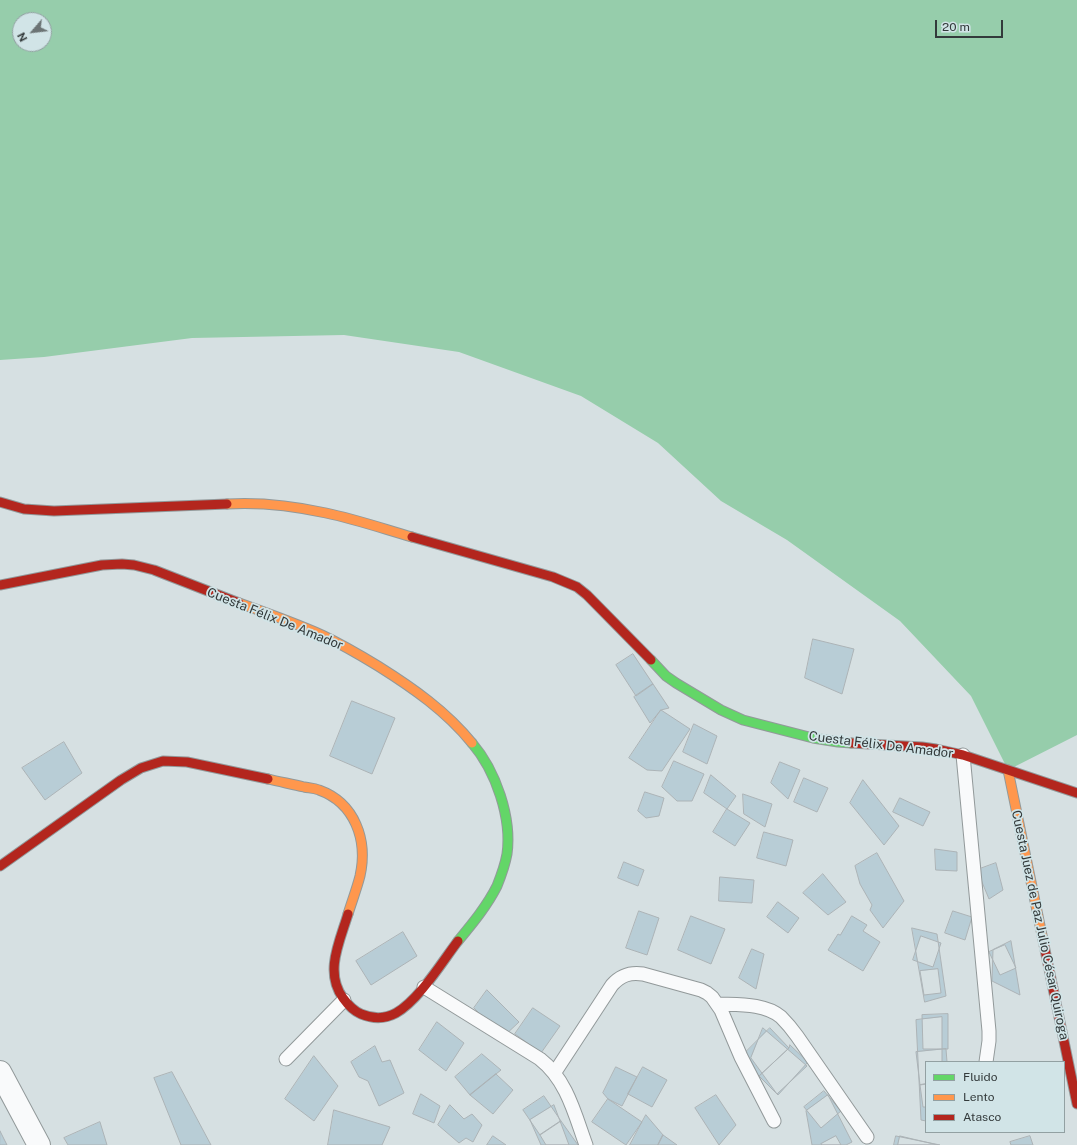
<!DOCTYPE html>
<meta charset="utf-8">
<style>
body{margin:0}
#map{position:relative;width:1077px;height:1145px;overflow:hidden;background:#d6e0e2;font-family:"Public Sans",sans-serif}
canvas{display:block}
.legend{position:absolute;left:925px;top:1061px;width:140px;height:72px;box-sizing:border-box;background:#d1e4e7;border:1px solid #92a0a2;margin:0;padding:5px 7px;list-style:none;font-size:12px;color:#333a3b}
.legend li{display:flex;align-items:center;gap:8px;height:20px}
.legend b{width:20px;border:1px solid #92a0a2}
.north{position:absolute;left:12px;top:12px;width:40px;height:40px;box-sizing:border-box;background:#d1e4e7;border:1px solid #92a0a2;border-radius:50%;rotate:242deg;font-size:11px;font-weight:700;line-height:16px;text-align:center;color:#333a3b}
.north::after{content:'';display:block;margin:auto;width:14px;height:18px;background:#6c7475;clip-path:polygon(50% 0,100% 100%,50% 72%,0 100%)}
.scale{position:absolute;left:935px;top:20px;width:68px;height:18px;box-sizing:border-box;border:2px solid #333a3b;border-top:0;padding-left:5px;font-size:12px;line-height:14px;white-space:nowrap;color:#333a3b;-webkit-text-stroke:3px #d1e4e7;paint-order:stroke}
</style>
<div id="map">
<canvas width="1077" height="1145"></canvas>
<ul class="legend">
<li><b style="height:5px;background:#63d668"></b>Fluido</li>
<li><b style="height:5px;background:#ff974d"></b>Lento</li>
<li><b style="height:5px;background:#b3261e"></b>Atasco</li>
</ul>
<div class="north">N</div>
<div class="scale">20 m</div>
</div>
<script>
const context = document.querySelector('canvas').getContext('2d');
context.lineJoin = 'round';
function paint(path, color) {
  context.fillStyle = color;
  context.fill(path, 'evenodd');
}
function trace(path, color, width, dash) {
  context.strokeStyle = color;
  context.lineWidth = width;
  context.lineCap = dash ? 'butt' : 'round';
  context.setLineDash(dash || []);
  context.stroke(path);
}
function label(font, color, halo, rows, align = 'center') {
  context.font = font + ' "Public Sans",sans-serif';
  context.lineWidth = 3.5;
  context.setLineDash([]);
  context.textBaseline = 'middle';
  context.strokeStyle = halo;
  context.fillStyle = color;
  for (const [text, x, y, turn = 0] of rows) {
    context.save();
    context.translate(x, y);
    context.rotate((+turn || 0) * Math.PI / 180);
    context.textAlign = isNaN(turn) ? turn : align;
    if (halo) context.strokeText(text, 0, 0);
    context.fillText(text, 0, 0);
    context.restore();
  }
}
paint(new Path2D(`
 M0,0H1077V735L1008,770L971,696L900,621L787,540L721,501L658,443L581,396L459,352L344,335L192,338L44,357L0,360ZM20,20H44V44H20Z`), '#96cdab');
const building = new Path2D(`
 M813,639L854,649L842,694L805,678Z
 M633,654L653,684L636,696L616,665Z
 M653,684L669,708L661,710L650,723L634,697Z
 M352,701L395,718L372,774L330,756Z
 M661,710L690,729L662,771L647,770L629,758Z
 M694,724L717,736L707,764L683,752Z
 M64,742L82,773L45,800L22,768Z
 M674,761L704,774L692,801H677L662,787Z
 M780,762L800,770L788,799L771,783Z
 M711,775L736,796L727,809L704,793Z
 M804,778L828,788L817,812L794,802Z
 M863,780L899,826L884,845L850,803Z
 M645,792L664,798L659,816L646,818L638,811Z
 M743,794L772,804L765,827L744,814Z
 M900,798L930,812L923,826L893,812Z
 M727,809L750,823L735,846L713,832Z
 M764,832L793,840L786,866L757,858Z
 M935,849L957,852V871L936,870Z
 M877,853L904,901L883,928L870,910L872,905L860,884L855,866Z
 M624,862L644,870L638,886L618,878Z
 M996,863L1003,890L989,899L977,870Z
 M823,874L846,902L828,915L803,893Z
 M720,877L754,880L752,903L719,901Z
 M778,902L799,918L788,933L767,917Z
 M639,911L659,918L647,955L626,948Z
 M953,911L972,917L965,940L945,933Z
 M691,916L725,929L711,964L678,950Z
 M852,916L867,925L863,931L880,942L863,971L828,950L838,934L840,935Z
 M912,928L937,934L946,996L925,1002Z
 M403,932L417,956L371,985L356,961Z
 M921,936L941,943L933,967L913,960Z
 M1011,941L1020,995L992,981L993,950Z
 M1005,945L1016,968L1000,975L989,952Z
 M752,949L764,954L756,989L739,978Z
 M938,969L941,993L924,995L920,971Z
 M487,990L519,1022L503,1037L474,1008Z
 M533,1008L560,1026L541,1053L515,1034Z
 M948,1014V1049H923L922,1015Z
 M942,1017V1062H926V1121L921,1120L916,1020Z
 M437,1022L464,1043L446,1071L419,1050Z
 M763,1028L807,1066L777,1094L751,1058Z
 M770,1028L789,1048L759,1076L741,1057Z
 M790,1045L808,1062L778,1095L759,1076L789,1048Z
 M375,1046L382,1062L390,1060L404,1093L379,1106L368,1081L359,1077L351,1062Z
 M946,1049L947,1062H926V1084L920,1085L916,1052Z
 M482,1054L501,1070L470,1095L455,1077Z
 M314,1056L338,1086L314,1121L285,1099Z
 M616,1067L637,1077L622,1106L608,1099L603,1093Z
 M643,1067L667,1080L652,1107L628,1094Z
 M172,1072L211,1145H181L154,1078Z
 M496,1074L513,1090L493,1114L470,1095Z
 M926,1084V1107H923L920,1085Z
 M824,1091L841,1111L821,1128L804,1107Z
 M421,1094L440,1106L434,1123L413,1114Z
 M716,1095L736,1125L719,1145L695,1108Z
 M828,1095L852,1142L846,1145H812L806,1111Z
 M544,1096L561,1121L540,1135L523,1110Z
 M608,1099L642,1122L626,1145L592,1122Z
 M450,1105L464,1119L472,1114L482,1125L473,1142L466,1138L459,1143L438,1125Z
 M554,1105L569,1145H541L530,1120Z
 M334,1110L390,1127L382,1145H328Z
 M646,1115L663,1135L658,1145H630Z
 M561,1121L578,1145H546L540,1135Z
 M100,1122L107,1145H68L64,1138Z
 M0,1131L7,1145H0Z
 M663,1135L677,1145H658Z
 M493,1136L506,1145H487Z
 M836,1136L841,1145H822L821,1144Z
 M896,1136L940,1145H894Z
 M900,1136L938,1145H898Z
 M1030,1136L1033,1145H1011L1010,1142Z`);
paint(building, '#b8cdd6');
trace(building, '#acb3b6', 1);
const lane = new Path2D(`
 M963,755L989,1031V1041L986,1062
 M424,987L540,1059C567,1080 575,1115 586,1145
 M717,1004C738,1005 764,1003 781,1017C787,1023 792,1029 797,1036L867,1137
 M286,1059L344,1000
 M555,1072L612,985C621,975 630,972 643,974L701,990L707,993L712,997L721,1010L741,1057L774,1121`);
const street = new Path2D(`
 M0,1072L39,1145`);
const fast = new Path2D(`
 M651,660L666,676L676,683L721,710L743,720L813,738L838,742L851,743
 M458,941C472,924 487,906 497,886C501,876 505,865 507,854C512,818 496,771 472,743`);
const slow = new Path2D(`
 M227,504C260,502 294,506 326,513C355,519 384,529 412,537
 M239,603C267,613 295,623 322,635C341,644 360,655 378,666C413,688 446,711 472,743
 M1008,770L1043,940
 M268,779C280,782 292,784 304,787C309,788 314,788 319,790C355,803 368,840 360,876C357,888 352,901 348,914`);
const jam = new Path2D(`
 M0,502L24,509L54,511L227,504
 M412,537L553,577L577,587L587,595L651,660
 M0,585L102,565L122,564L134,565L154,570L239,603
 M851,743L922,747L936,749L963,755L1077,793
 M0,866L121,780L141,768L163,761L187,762L268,779
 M348,914C340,941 324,972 343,998C348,1005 354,1011 361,1014C373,1019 385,1019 396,1013C419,1000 442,962 458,941
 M1043,940L1077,1104`);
trace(lane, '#92999a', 15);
trace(street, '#92999a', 24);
trace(fast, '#92999a', 11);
trace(slow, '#92999a', 11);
trace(jam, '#92999a', 11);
trace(lane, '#f9fafb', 13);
trace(street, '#f9fafb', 22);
trace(fast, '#63d668', 9);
trace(slow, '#ff974d', 9);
trace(jam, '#b3261e', 9);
label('13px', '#333a3b', '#d1e4e7', [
 ["Cuesta Félix De Amador",275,619,22],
 ["Cuesta Félix De Amador",881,745,7],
 ["Cuesta Juez de Paz Julio César Quiroga",1040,925,78]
]);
</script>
